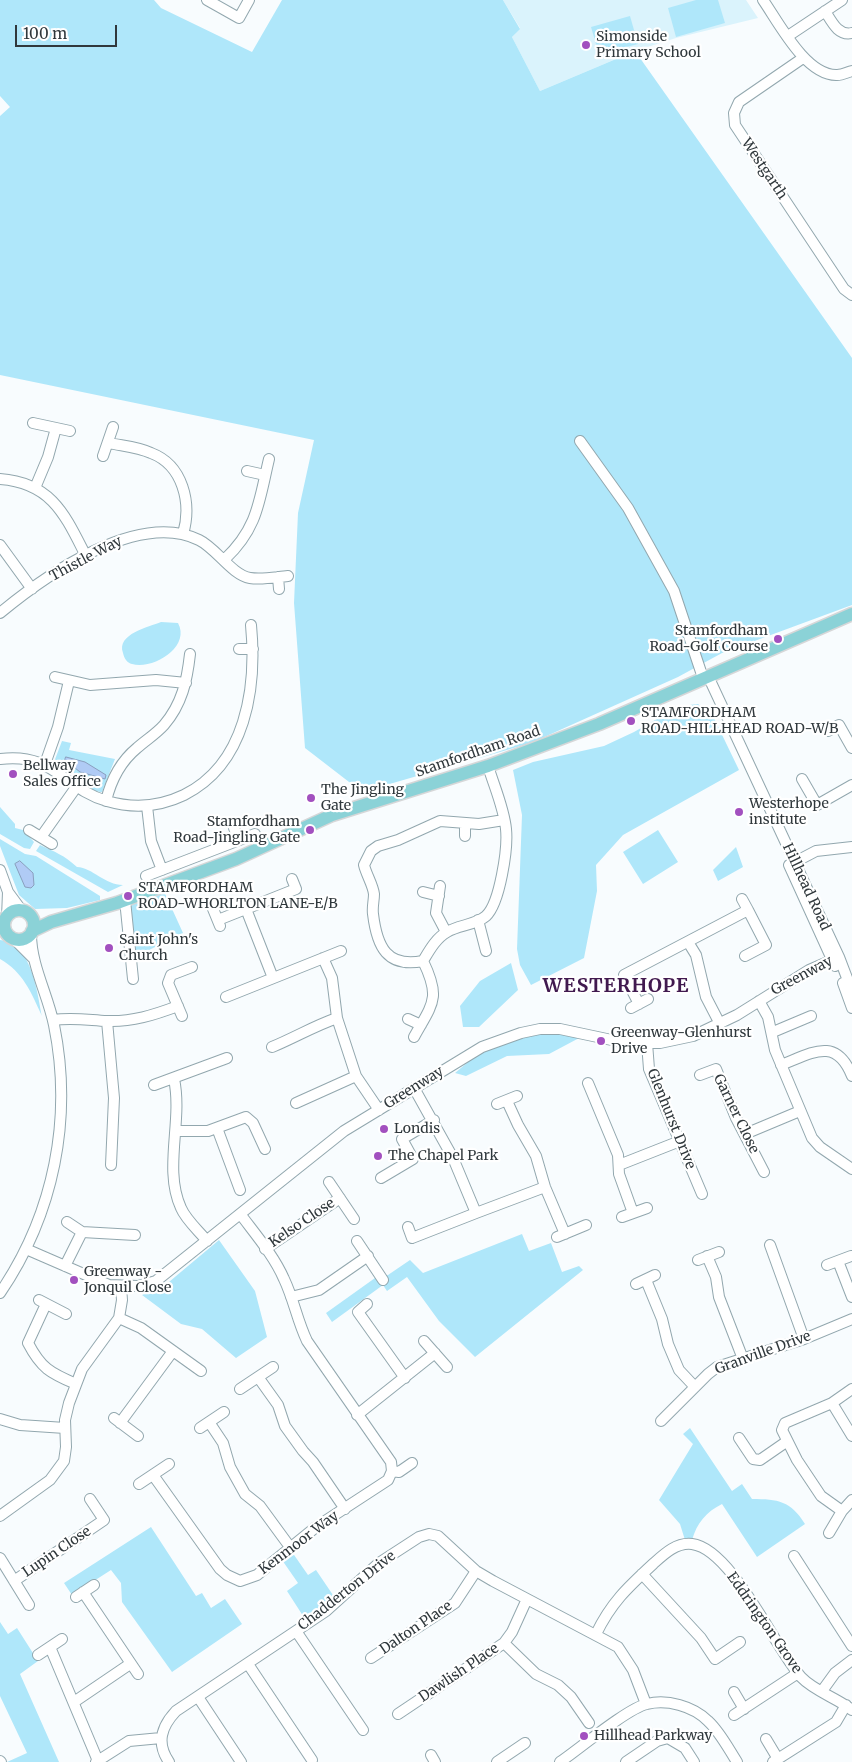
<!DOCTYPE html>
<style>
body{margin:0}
#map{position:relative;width:852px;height:1762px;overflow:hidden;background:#f8fcfe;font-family:Merriweather,serif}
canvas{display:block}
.scale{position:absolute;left:15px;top:25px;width:102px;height:22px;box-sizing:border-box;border:2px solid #30383c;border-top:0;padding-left:6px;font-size:15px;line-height:18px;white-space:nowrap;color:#30383c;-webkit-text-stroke:4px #fff;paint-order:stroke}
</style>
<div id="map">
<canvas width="852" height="1762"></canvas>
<div class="scale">100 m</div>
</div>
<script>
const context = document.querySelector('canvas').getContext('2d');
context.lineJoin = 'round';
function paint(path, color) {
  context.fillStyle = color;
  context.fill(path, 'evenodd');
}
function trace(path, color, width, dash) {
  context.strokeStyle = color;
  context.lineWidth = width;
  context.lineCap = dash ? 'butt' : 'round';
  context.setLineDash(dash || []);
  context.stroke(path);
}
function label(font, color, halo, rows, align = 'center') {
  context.font = font + ' Merriweather,serif';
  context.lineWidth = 4.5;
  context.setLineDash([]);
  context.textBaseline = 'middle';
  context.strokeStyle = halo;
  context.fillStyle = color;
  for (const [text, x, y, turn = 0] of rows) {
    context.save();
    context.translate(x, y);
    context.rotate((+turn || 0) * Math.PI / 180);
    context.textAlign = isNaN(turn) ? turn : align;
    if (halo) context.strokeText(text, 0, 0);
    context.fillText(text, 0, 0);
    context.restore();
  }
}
paint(new Path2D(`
 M503,0H746L758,18L676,38L635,51L540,91L512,37L520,28Z`), '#daf3fc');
paint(new Path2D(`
 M0,0H154L161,8L252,52L282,0H503L520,29L512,37L540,91L635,51L852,358V605L722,653L678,677L531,743L362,792L305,748L294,603L298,513L314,440L0,375V116L10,107L0,96Z
 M696,0H718L725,23L676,37L668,8Z
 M630,16L638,44L599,54L591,27Z
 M161,622L178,623C191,647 153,670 132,664C127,663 124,658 123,653C116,634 149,627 161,622Z
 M698,704L712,714L739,770L623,835L596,865L597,891L584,958L531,985L520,965L517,949L522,815L513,770L533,762L604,746L634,732L662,716L671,707Z
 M62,741L71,743L69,750L115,759L102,792C93,792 76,782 74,773L62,765L59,766L54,762Z
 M0,807L15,824V828L23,830L34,842L30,849L24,848L0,834Z
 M658,830L678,862L643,884L623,852Z
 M0,839L25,854L36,856L100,896V900L67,908L35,909L19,895L0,846Z
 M40,845C55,852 64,855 77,867C93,868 105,885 123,885L108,892L36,851Z
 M736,847L743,867L718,881L713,870Z
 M163,889L183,933L133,958L130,903Z
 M0,940C32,943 37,992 42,1016C31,992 23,972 0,959Z
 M511,963L518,990L479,1027H463L460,1006L480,981Z
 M545,1032L581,1037L549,1054L507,1056L466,1076L455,1073L480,1052L517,1038Z
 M522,1234L529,1251L551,1243L562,1272L579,1266L583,1270L475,1357L439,1321L407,1277L387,1291L383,1285L332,1322L326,1313L375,1278L388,1275L410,1260L423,1273Z
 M219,1240L255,1291L267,1337L236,1358L202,1329L181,1324L142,1295L163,1287Z
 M690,1428L732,1491L742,1484L752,1499C778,1499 791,1501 805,1524L757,1557L722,1504C706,1512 697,1523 692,1540H685L680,1524L659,1500L693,1444L683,1434Z
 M151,1527L196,1596L202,1593L211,1608L225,1599L242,1624L172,1672L122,1602L121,1583L111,1570L72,1595L64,1583Z
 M292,1552L308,1575L316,1570L335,1598L305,1619L287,1591L298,1583L282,1560Z
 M0,1622L8,1634L17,1628L38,1661L20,1674L59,1762H7L27,1753L0,1696Z`), '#afe7fa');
const water = new Path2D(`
 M66,757L85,762L106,775L105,779L80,772L65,760Z
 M20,861L33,873L34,885L31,888L25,887L15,864Z`);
paint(water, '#b0cbf5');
trace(water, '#8a9fbe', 1);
const minor = new Path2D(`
 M207,0L239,18L249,0
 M763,0C779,23 806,76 837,75C842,75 848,72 852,71
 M825,11C832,22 838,36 852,33
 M788,36L842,0
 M803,58L739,102L734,113L735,125L844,289L852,295
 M33,423L70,431
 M580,441L628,508L674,591L703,678
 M109,443C123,446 138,447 151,453C183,465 192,503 183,534
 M103,456L113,427
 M247,471L265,475
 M0,479C52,483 65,515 86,556
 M35,488L48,457L56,428
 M0,545L32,589
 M225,559C258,528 259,501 269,459
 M278,577L279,589
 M0,613C46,575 138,510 199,540C216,548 232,575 250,578C262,580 276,577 288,576
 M239,649H253
 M708,676L839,957L852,991
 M55,677L90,685L156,680L186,683
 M828,731L839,725L852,748
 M0,759C54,752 64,789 107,801C134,809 159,807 184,795C246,764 257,688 251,625
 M45,764L58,727L69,681
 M488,766C494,786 504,808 506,829C508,848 500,903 486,916C476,925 458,925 447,932C436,938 429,951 423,961C387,968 377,947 373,914C372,907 374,901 374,894C373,885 366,874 364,865L371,851L378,846L398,840L440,821L479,824L504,820
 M802,779L817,805L852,785
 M106,801C111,780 120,762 137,748C146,740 156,734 164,725C182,704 187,681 190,654
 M147,806L151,841L162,870
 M465,824V836
 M234,828L239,840
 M29,830L52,844
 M41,837L77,786
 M795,862L816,851L852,847
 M789,865L835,966
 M0,870L8,892L22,911
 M146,876L255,834
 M440,886L436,913L446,932
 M423,892L439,896
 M742,899L748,910
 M125,900L133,979
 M211,904L220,926
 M246,909L273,978
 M7,917L8,892
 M218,920L296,889L292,879
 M478,920L486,951
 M15,940L33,958
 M688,942L696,955L706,997L720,1024
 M323,958L332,978L337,1018L356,1076L379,1110
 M843,983L852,1008
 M226,997L341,951
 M759,1001L768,1017L775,1050L812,1138L820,1147L852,1169
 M639,1004L624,975L748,910L766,945L745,956
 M631,1008L648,999
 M182,1016L168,983L171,975L192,967
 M408,1019L421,1025
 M53,1020C72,1017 88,1020 107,1021C132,1022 154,1015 178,1006
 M107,1021L114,1098L111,1165
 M773,1032L811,1016
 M414,1037C433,1003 441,998 423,961
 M647,1043L649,1069L702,1194
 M272,1047C294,1038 314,1026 337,1018
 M781,1065C812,1053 836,1036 852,1076
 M700,1075L716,1069L736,1118L764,1172
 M174,1079C183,1121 163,1169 181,1208C186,1220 199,1231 207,1241
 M588,1083L618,1155L619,1174L633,1213
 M154,1085L227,1058
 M414,1088L453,1158L476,1213L545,1187
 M507,1101L518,1125L536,1156L545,1187L565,1234
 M296,1103L356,1076
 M497,1104L517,1096
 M217,1128L240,1190
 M176,1131H208L246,1117L253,1123L265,1149
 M745,1134L800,1111
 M619,1165L680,1141
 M381,1178L413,1159L402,1139L434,1120
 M329,1182L354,1219
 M622,1217L647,1208
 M67,1222L82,1232L135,1235
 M408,1227L412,1238L476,1213
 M557,1237L586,1225
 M357,1241L383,1280
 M770,1245L804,1339
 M26,1249L109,1285L138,1286L156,1281L344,1131L482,1047L521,1033L540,1029H560L621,1042L660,1043L693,1036L737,1015L809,970L839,957
 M265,1249L340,1198
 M707,1256L716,1277L719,1297L743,1359
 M698,1260L719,1252
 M838,1261L852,1297
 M827,1265L851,1256
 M65,1266L82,1232
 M646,1280L662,1319L668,1344L679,1370L695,1387
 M636,1284L655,1275
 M0,1293C54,1214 73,1118 54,1025C48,995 31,965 31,934
 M291,1297L319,1290L368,1256
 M39,1300L66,1314
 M46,1304L28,1343C41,1368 50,1373 76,1384
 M367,1304L358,1312L405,1378
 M119,1318L141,1328L201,1371
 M424,1341L447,1367
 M258,1377L278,1405L285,1426L303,1451L313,1462L345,1509
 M240,1389L273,1367
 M832,1403L852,1436
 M357,1415L435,1353
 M114,1418L138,1436
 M0,1419L20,1425L65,1428
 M661,1421L708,1374L717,1367L804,1339L852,1319
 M209,1422L223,1443L230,1467L245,1494L260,1506L290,1547
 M120,1423L173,1351
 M200,1428L224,1412
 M739,1438L753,1459L760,1460L786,1442
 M392,1471L399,1472L412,1463
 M153,1475L220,1569L227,1575L240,1581L257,1575L316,1527L388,1480L392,1471L391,1462L307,1341C297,1320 294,1300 284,1279C274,1256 256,1235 241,1215
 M139,1484L169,1464
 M842,1511L821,1496L797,1460L782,1430L785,1423L832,1403L852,1389
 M0,1516L50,1480L64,1461L66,1447L65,1420L69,1403L82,1369L119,1318L122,1300L121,1287
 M829,1533L842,1511L852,1500
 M794,1556L852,1646
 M0,1558L29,1605
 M642,1574L701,1638L715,1659L740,1642
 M14,1581L104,1520L90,1499
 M83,1592L138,1674
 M76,1597L94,1585
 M296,1631L363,1730
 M596,1634C611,1603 627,1588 653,1564C663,1555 676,1542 692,1544C732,1549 775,1648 801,1677C814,1691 837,1698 852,1710
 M504,1643L536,1674L558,1685L571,1697L589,1723
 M50,1647L98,1761
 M38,1655L62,1639
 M371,1658L455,1603L476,1571
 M248,1664L312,1760
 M822,1691L835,1673L852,1660
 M734,1692L744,1709
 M198,1697L241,1762
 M74,1702L130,1664
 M398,1714L504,1643L512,1632L527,1599
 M734,1715L798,1673
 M766,1739L778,1759
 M431,1755L435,1762
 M0,1761L1,1762
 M96,1762L129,1741L161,1738
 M169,1762C156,1743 161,1727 176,1711L326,1611L379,1563L419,1537L429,1534L438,1536L476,1571L493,1581L618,1647L633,1670L646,1704
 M497,1762L525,1743
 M560,1762C579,1749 628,1708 647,1704C667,1699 693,1706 708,1721C720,1732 728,1748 737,1762
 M626,1762L657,1741L668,1738L685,1748L694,1762
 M773,1762L836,1722L846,1705`);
const major = new Path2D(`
 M4 925a15 15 0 1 1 30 0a15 15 0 1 1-30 0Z
 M32,931L51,922L117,903L236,859L332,815L488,766L599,724L852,614`);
trace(minor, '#92a7ae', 12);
trace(major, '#d6d7d8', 15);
trace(minor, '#fff', 10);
trace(major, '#8bd2d7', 12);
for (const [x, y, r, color] of [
 [586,45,5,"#a250bf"],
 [778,639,5,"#a250bf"],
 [631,721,5,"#a250bf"],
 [13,774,5,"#a250bf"],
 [311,798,5,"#a250bf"],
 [739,812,5,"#a250bf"],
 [310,830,5,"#a250bf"],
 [128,896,5,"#a250bf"],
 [109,948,5,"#a250bf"],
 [601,1041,5,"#a250bf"],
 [384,1129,5,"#a250bf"],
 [378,1156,5,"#a250bf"],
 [74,1280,5,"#a250bf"],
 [584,1736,5,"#a250bf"]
]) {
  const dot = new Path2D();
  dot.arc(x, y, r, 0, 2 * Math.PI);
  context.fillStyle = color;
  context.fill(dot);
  trace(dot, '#fff', 2);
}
label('14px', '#30383c', '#fff', [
 ["Simonside",596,37],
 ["Primary School",596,53],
 ["Stamfordham",768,631,"right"],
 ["Road-Golf Course",768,647,"right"],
 ["STAMFORDHAM",641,713],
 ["ROAD-HILLHEAD ROAD-W/B",641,729],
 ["Bellway",23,766],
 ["Sales Office",23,782],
 ["The Jingling",321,790],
 ["Gate",321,806],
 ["Westerhope",749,804],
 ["institute",749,820],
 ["Stamfordham",300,822,"right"],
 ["Road-Jingling Gate",300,838,"right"],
 ["STAMFORDHAM",138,888],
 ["ROAD-WHORLTON LANE-E/B",138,904],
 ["Saint John's",119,940],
 ["Church",119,956],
 ["Greenway-Glenhurst",611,1033],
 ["Drive",611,1049],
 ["Londis",394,1129],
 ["The Chapel Park",388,1156],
 ["Greenway -",84,1272],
 ["Jonquil Close",84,1288],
 ["Hillhead Parkway",594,1736]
], 'left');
label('14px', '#30383c', '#fff', [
 ["Westgarth",764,169,56],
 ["Thistle Way",86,559,-28],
 ["Stamfordham Road",478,752,-19],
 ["Hillhead Road",806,887,65],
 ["Greenway",802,976,-28],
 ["Greenway",414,1088,-32],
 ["Garner Close",736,1114,64],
 ["Glenhurst Drive",671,1119,68],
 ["Kelso Close",302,1223,-34],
 ["Granville Drive",763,1353,-20],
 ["Kenmoor Way",299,1543,-37],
 ["Lupin Close",57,1552,-34],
 ["Chadderton Drive",347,1591,-38],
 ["Eddrington Grove",764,1623,55],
 ["Dalton Place",416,1628,-34],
 ["Dawlish Place",459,1673,-34]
]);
context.letterSpacing = '1px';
label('bold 19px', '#411a4f', '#fff', [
 ["WESTERHOPE",616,987]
]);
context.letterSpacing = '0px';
</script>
